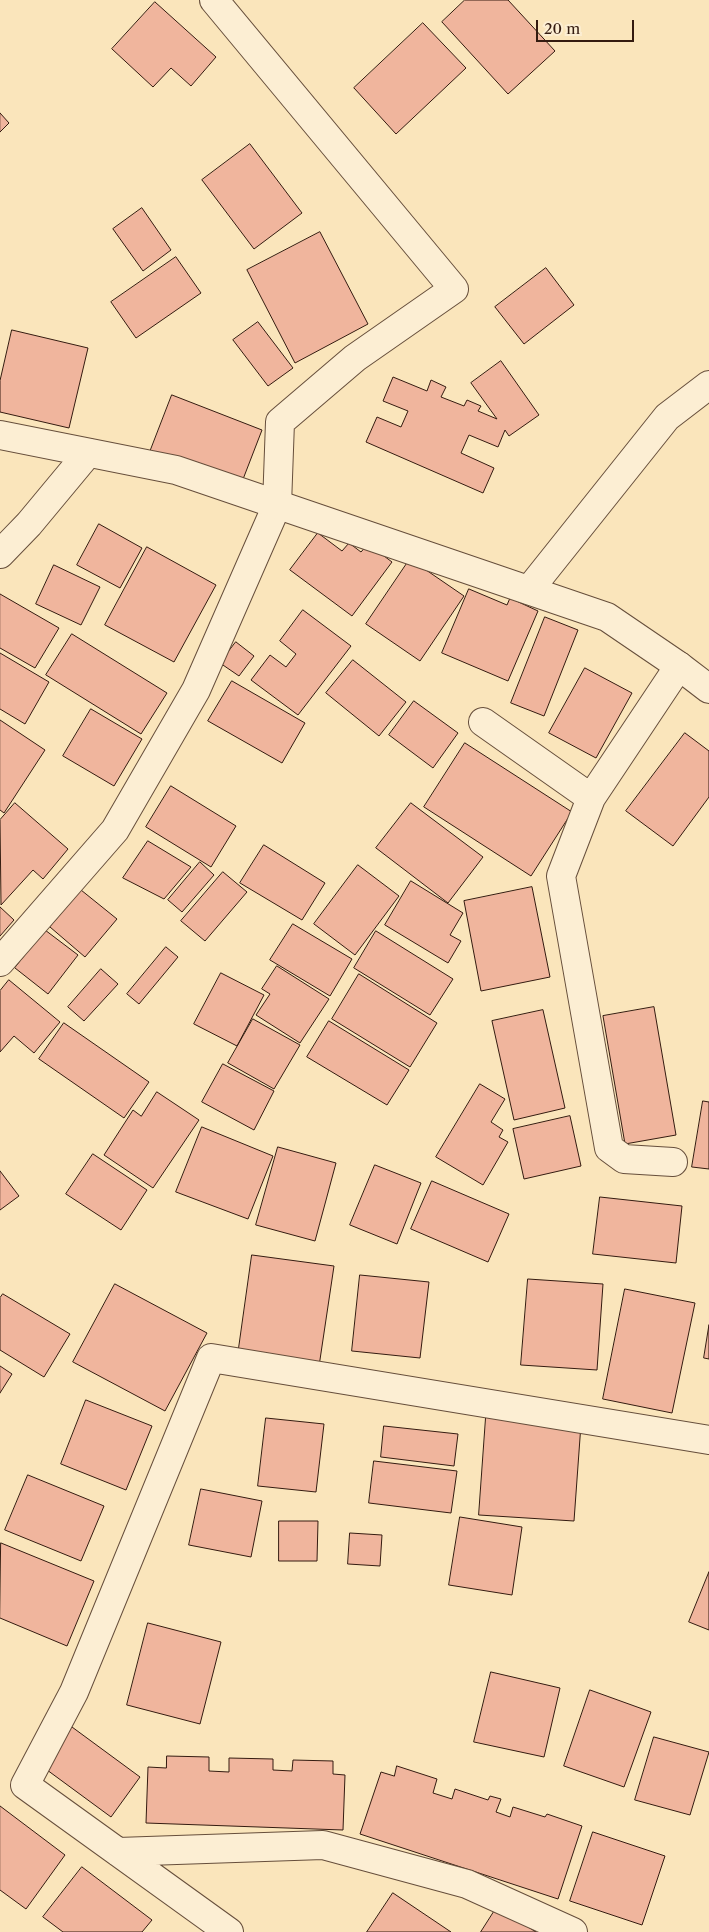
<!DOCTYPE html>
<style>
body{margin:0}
#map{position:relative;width:709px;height:1932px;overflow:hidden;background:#fae5bb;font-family:"Libre Caslon Text",serif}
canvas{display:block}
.scale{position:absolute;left:536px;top:20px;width:98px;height:22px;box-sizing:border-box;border:2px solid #341b10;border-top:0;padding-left:6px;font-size:15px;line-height:18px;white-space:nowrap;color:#341b10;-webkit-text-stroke:4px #fceed3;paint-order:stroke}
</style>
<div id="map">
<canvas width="709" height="1932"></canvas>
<div class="scale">20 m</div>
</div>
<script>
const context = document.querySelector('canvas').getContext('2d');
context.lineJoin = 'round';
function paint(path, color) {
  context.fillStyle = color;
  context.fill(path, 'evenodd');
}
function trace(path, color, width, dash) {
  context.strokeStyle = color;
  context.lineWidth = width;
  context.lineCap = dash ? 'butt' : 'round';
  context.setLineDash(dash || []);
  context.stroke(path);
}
const building = new Path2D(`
 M465,0H508L555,51L508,94L442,22Z
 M155,2L216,57L191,86L171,68L153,87L112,49Z
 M423,23L466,68L396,134L354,88Z
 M0,113L9,123L0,132Z
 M250,144L302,213L254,249L202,180Z
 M142,208L171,250L143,271L113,229Z
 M320,232L368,324L295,363L247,270Z
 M176,257L201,293L136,338L111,302Z
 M546,268L574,305L524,344L495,307Z
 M258,322L293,368L268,386L233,340Z
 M12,330L88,348L69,428L0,412V381Z
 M501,361L539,415L509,436L505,430L498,447L469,435L461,453L494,468L483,493L366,442L377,417L401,427L408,411L383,401L393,377L427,391L431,380L446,387L441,397L464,406L467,400L481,406L478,411L497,419L471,383Z
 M172,395L262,430L240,487L150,452Z
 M99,524L142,548L120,588L77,565Z
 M318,533L342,551L349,543L361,552L368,544L392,562L352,616L290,570Z
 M147,547L216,585L174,662L105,625Z
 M410,559L464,596L420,661L366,624Z
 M54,565L100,587L81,625L36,604Z
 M469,589L507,605L510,598L538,611L508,681L442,653Z
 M0,594L59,628L35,668L0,648Z
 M303,610L351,646L298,715L251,680L270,655L286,667L296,654L280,641Z
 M545,617L578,630L544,716L511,703Z
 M72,634L167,693L141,734L46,675Z
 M236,642L254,656L239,676L220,663Z
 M0,653L49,682L25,724L0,709Z
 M353,660L406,702L379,736L326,693Z
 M585,668L632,693L596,758L549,733Z
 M232,681L305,723L282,763L208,721Z
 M414,701L458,733L433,768L389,735Z
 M91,709L142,739L114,786L63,756Z
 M0,720L45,750L4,813L0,810Z
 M685,733L709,751V797L673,846L626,811Z
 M465,743L572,812L531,876L424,807Z
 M171,786L236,826L211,867L146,827Z
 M15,803L68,849L43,879L33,870L1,905L0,820Z
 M411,803L483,857L448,903L376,848Z
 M148,841L191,867L164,899L123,878Z
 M264,845L325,883L302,920L240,883Z
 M200,862L214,875L182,912L168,900Z
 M358,865L399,896L355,955L314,924Z
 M223,872L247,892L205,941L181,921Z
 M411,881L463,913L450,935L461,941L448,963L385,925Z
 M532,887L550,977L481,991L464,901Z
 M81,890L117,919L85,957L50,927Z
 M0,907L14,920L0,936Z
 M293,924L352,959L330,996L270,960Z
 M45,930L78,955L48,994L15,968Z
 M376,931L453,979L430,1015L354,968Z
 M166,947L178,957L139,1004L127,994Z
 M277,966L329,999L300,1043L256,1015L270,994L262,989Z
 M101,969L118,984L84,1021L68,1007Z
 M221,973L264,995L237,1046L194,1024Z
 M359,974L437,1023L410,1067L332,1019Z
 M9,980L60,1022L34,1053L14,1036L0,1052V991Z
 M654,1007L676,1135L625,1144L603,1016Z
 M543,1010L565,1108L514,1120L492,1021Z
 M253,1019L300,1045L274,1089L228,1063Z
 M329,1021L409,1070L387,1105L307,1057Z
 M64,1023L149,1082L124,1118L39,1059Z
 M223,1064L274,1091L254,1130L202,1102Z
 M480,1084L505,1099L491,1122L503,1130L499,1137L508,1142L483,1185L436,1157Z
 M157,1092L199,1120L153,1188L104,1155L133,1110L141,1116Z
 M703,1101L709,1102V1169L692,1167Z
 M570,1116L581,1166L524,1179L513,1129Z
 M202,1127L273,1156L248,1219L176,1192Z
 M278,1147L336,1163L315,1241L256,1225Z
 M93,1154L147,1190L121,1230L66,1194Z
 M375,1165L421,1183L397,1244L350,1225Z
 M0,1171L19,1196L0,1210Z
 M432,1181L509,1214L488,1262L411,1229Z
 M600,1197L682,1206L676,1263L593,1254Z
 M252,1255L334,1266L318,1373L237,1362Z
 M360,1275L429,1282L420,1358L352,1351Z
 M528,1279L603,1284L597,1370L521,1365Z
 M115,1284L207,1333L165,1411L73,1362Z
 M625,1289L695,1303L672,1413L603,1399Z
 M3,1294L70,1334L44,1377L0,1350V1298Z
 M709,1325V1359L704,1358Z
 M0,1366L12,1374L0,1393Z
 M86,1400L152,1426L126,1490L61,1464Z
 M486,1417L581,1424L574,1521L479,1515Z
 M266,1418L324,1424L316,1492L258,1486Z
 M384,1426L458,1434L454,1466L381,1457Z
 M374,1461L457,1471L451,1513L369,1503Z
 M28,1475L104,1506L81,1561L5,1530Z
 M201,1489L262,1501L251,1557L189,1545Z
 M460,1517L522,1527L512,1595L449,1585Z
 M279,1521H318L317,1561H279Z
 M350,1533L382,1535L380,1566L348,1564Z
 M1,1543L94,1581L67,1646L0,1618Z
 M709,1572V1630L689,1622Z
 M148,1623L221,1642L200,1724L127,1705Z
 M491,1672L560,1688L544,1757L474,1742Z
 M590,1690L651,1712L624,1787L564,1766Z
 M72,1727L140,1777L111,1817L43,1767Z
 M654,1737L709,1752L690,1815L635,1800Z
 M167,1756L209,1757V1771L229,1772V1758L273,1759V1770L292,1771L293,1760L333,1761V1774L345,1775L343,1830L146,1823L148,1767L166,1768Z
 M397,1766L437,1779L433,1793L452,1799L455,1789L488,1800L490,1796L501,1799L496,1812L510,1817L513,1807L545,1817L547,1814L582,1826L558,1899L360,1834L381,1772L394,1776Z
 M0,1806L65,1855L26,1909L0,1890Z
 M593,1832L665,1856L642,1925L570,1901Z
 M82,1867L152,1920L142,1932H63L43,1917Z
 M393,1893L451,1932H367Z
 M497,1907L536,1932H481Z`);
paint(building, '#f0b59d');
trace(building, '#341b10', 1);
const minor = new Path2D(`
 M0,554L29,524L88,453
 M529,590L667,417L709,385
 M483,722L591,798
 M0,962L115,830L196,690L277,505L280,422L355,358L454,289L214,0
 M673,1162L624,1159L609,1148L561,876L591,798L679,666
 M118,1852L323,1845L467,1884L573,1932
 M229,1932L25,1785L74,1692L211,1358L709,1440`);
const tertiary = new Path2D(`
 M0,435L176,470L607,617L679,666L709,689`);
trace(minor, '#664e3b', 30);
trace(tertiary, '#664e3b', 30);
trace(minor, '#fceed3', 28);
trace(tertiary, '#fceed3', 28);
</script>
